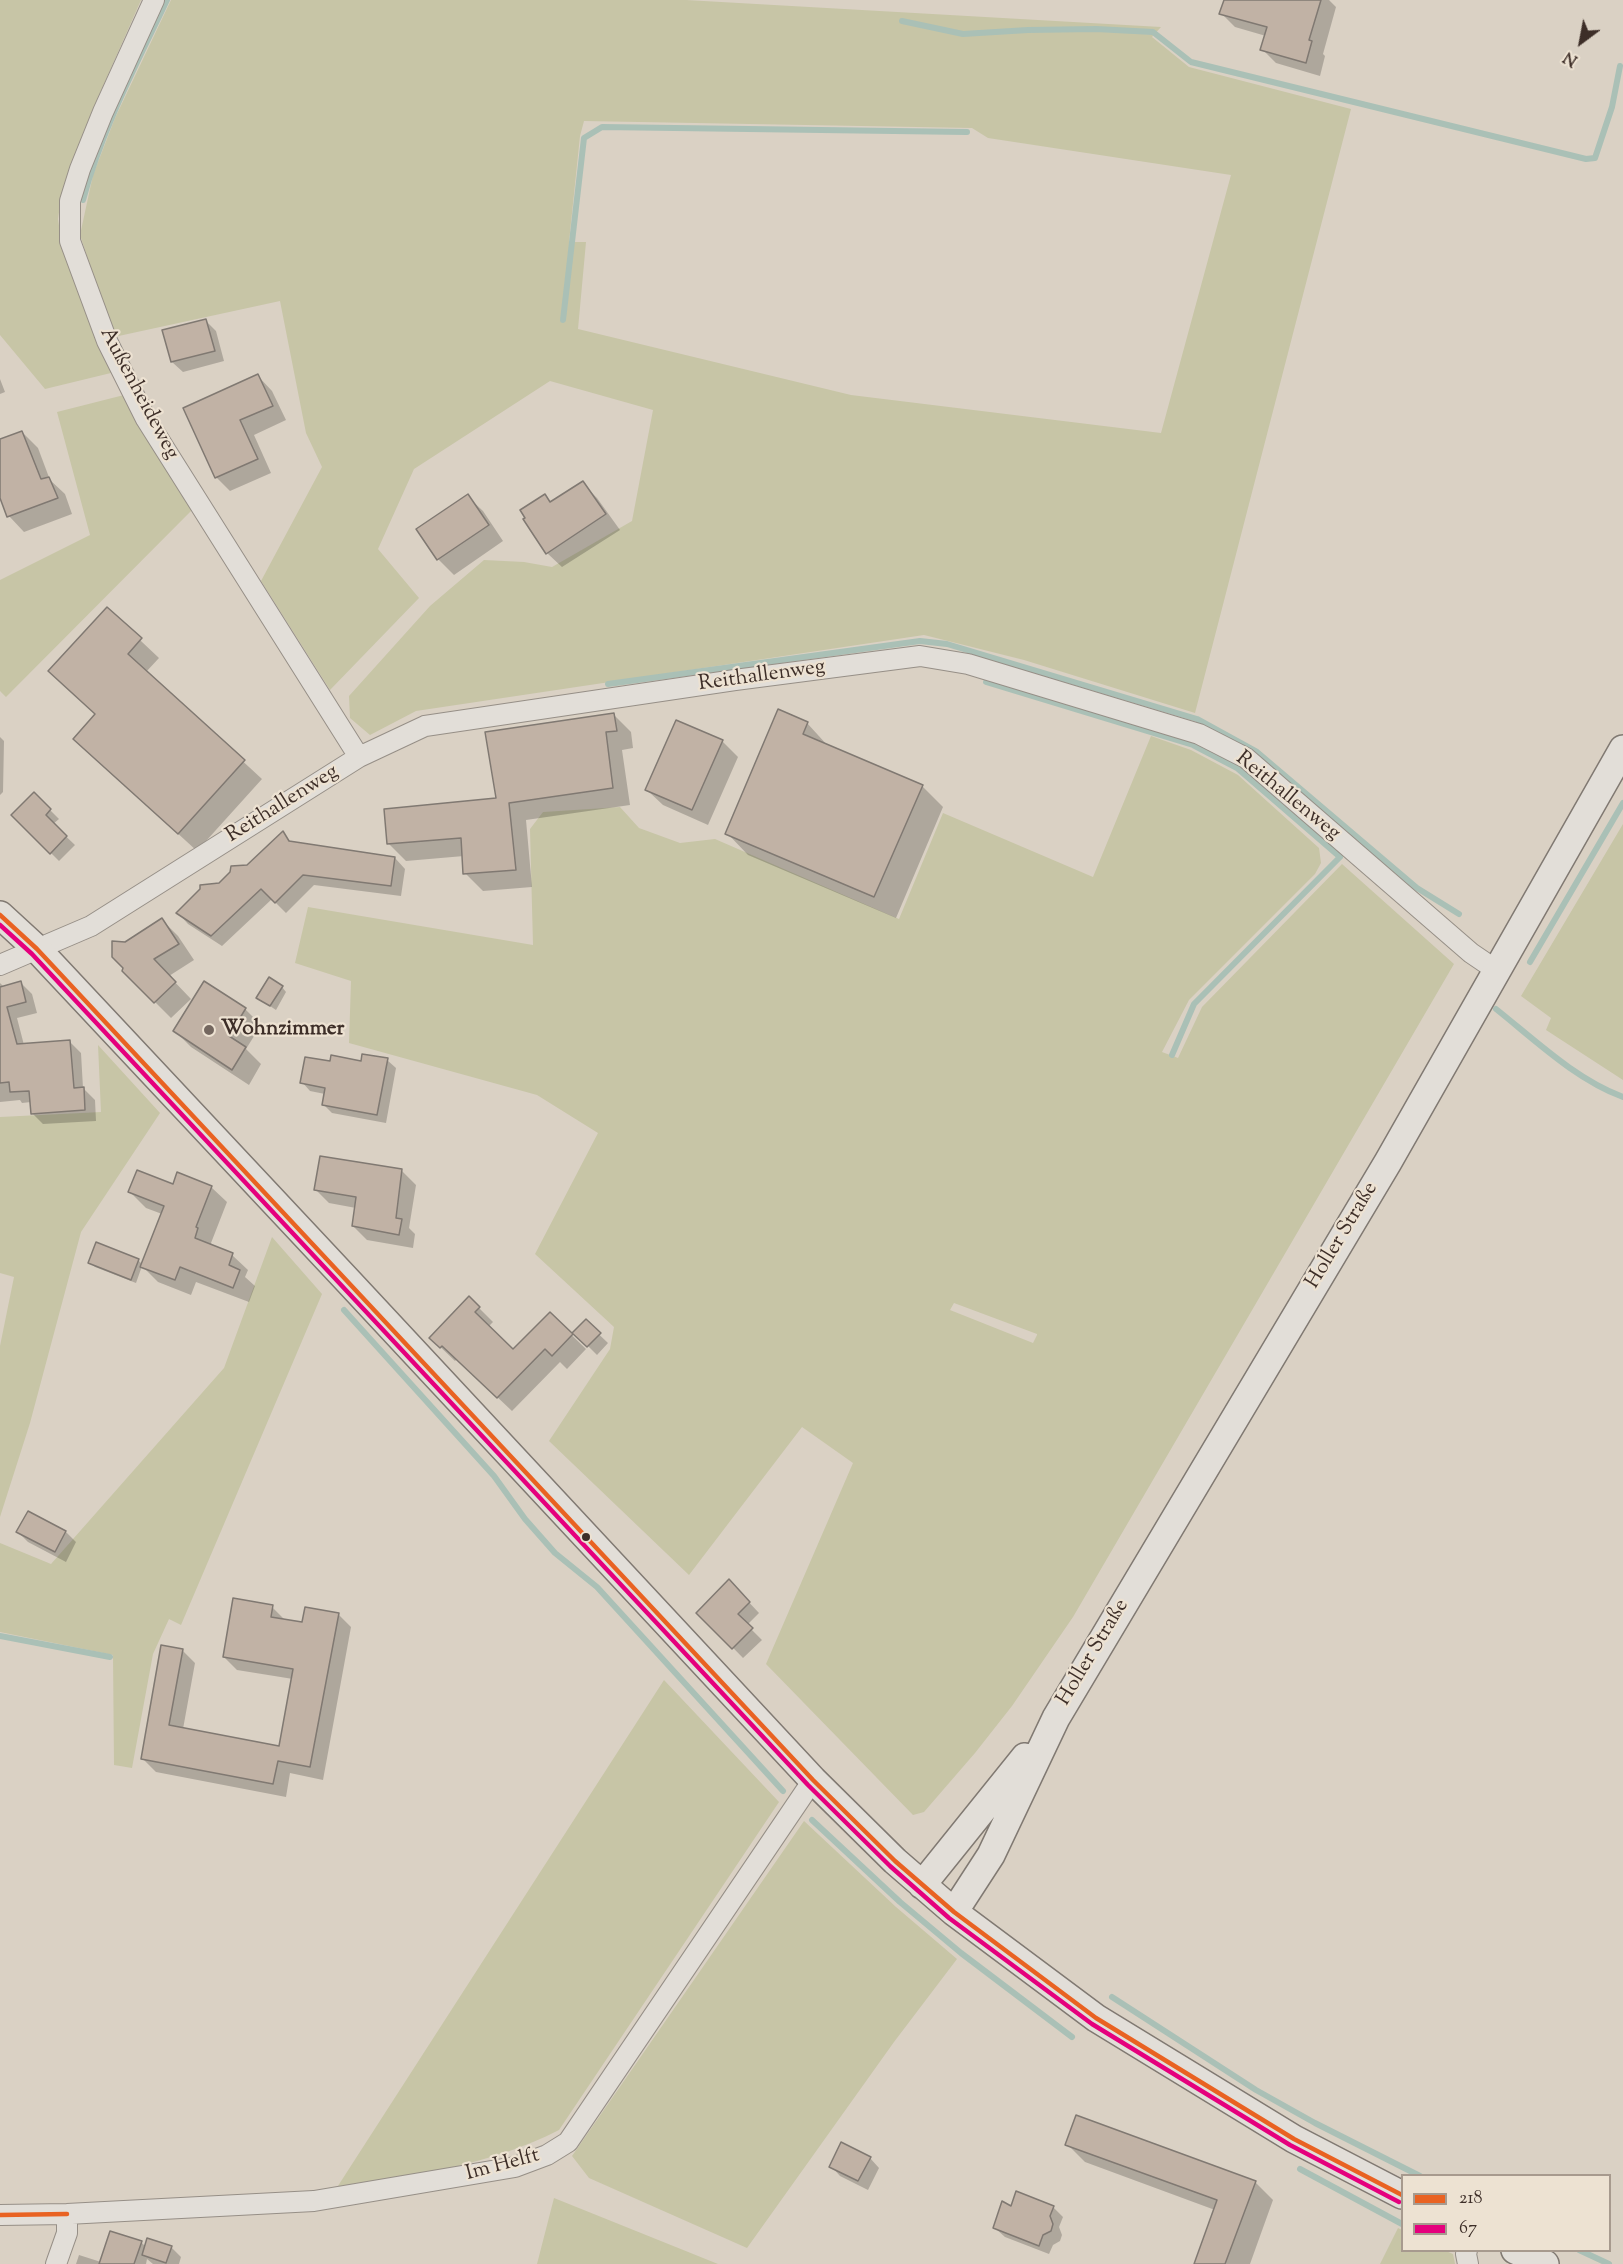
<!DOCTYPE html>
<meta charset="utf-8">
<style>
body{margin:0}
#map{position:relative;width:1623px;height:2264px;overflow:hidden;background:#dad1c4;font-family:"Sorts Mill Goudy",serif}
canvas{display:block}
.legend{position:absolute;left:1401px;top:2174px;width:210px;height:78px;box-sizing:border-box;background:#ede2d2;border:2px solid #a79a8e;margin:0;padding:8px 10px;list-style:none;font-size:18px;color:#3d2e28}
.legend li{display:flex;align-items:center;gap:12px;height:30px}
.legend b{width:30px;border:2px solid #a79a8e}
.north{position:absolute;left:1551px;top:12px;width:60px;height:60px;-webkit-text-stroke:4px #ede2d2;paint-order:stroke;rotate:212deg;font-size:16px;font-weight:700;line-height:24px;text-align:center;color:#3d2e28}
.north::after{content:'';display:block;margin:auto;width:21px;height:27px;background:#3d2e28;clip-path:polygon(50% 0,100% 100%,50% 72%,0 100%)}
</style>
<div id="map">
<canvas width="1623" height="2264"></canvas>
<ul class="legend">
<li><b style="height:8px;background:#e96222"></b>218</li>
<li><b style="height:8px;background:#e5007d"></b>67</li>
</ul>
<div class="north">N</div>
</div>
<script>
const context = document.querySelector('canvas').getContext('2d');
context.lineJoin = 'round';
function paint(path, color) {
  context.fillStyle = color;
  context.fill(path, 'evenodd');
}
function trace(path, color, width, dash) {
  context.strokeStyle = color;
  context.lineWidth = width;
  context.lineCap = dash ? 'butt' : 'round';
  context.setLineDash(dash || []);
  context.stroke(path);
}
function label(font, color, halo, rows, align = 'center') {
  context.font = font + ' "Sorts Mill Goudy",serif';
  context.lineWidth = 4.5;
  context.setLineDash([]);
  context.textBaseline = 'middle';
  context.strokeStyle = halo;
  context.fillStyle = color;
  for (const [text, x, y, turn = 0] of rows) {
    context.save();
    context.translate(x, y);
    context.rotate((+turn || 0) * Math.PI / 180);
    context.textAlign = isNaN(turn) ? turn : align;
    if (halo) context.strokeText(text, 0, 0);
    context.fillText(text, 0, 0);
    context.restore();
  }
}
paint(new Path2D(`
 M0,0H141L93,109L70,166L61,198L58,219L62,246L115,372L45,389L0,335Z
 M171,0H686L1161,27L1152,37L1189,67L1351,109L1195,713L1024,660L924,635L416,711L370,735L350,718L349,696L430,606L484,560L524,562L552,567L632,521L653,410L550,381L414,469L378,549L419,598L330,690L261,581L322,467L306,433L280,301L114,337L80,235L93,175L115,118ZM584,121L972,128L988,138L1231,175L1161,433L851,395L578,329L586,242H569L580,136Z
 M124,395L194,508L6,697L0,691V580L90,535L57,412Z
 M1151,736L1191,750L1238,775L1319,848L1321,863L1315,874L1189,1000L1162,1052L1178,1058L1202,1007L1342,864L1454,964L1073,1617L1012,1706L975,1753L924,1812L913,1815L766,1664L853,1463L802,1427L689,1575L549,1441L610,1349L614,1327L535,1254L598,1133L537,1095L349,1043L351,981L295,963L308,907L533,945L530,829L543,812L620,807L639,828L680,843L715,839L899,919L943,813L1093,877ZM954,1303L1037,1334V1335L1033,1343L950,1310Z
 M1623,824V1080L1546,1030L1551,1018L1521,996Z
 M98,1045L160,1113L81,1232L30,1423L0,1517V1346L14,1277L0,1273V1117L101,1112Z
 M272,1237L322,1294L181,1625L169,1619L153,1654L132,1768L114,1765L113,1655L0,1632V1543L51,1564L224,1368Z
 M664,1680L779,1802L559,2130C489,2166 413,2175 336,2189Z
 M804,1821L896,1907L957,1959L894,2042L747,2248L589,2178L572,2156Z
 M554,2198L718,2264H537Z
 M1398,2228L1402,2230V2250L1446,2251L1453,2254L1455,2264H1380Z`), '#c7c5a6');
paint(new Path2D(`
 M1225,0H1329L1336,7L1323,54L1325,56L1320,76L1276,63L1262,49L1266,36L1235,27L1221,13Z
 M206,321L216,331L224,361L183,372L172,362Z
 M258,376L272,391L286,420L254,435L271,473L230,491L216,477Z
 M0,379L5,392L0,394Z
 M22,432L38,448L50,480L65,494L72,514L24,532L9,516L0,494V441Z
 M582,483L597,498L620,530L562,567L547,553L545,496L552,503Z
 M467,496L483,511L503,541L454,575L438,559Z
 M107,609L159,658L146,672L262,779L197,851L94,757Z
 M779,711L807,723L828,746L922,786L943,807L896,918L748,855L727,833Z
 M613,714L631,732L633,748L622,750L630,805L526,820L532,887L483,891L465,873L464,856L406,861L388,843L498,800Z
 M0,737L4,741L3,792L0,795Z
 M722,741L738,757L708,825L663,805L647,790Z
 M34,794L59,819L53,824L75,845L59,861L13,815Z
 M283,833L292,843L395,858L405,869L401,896L314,885L286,913L272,899L222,946L188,924L178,913L248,867Z
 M162,920L178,936L194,960L169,976L191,999L171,1018L124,971L125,943Z
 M0,983L4,987L21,983L32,994L37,1013L17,1018L24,1045L70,1042L81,1053L83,1088L95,1100L96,1121L43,1124L32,1113L31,1102L22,1103L20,1100L0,1102Z
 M282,987L286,992L276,1010L258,998Z
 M245,1009L261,1025L246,1049L261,1064L249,1085L191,1047L175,1031Z
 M387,1060L396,1068L386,1123L332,1113L323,1104L325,1094L310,1091L302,1082L331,1063Z
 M402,1171L416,1185L409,1228L415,1234L413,1248L367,1240L353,1226L356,1208L329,1203L315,1189Z
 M173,1186L211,1187L227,1202L211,1243L212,1246L232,1255L248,1270L245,1277L255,1286L249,1302L196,1282L191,1295L158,1282L142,1266L136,1283L95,1267L90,1262L138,1260L143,1265L162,1214L146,1208L130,1192Z
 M469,1298L493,1322L488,1327L513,1351L550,1314L586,1349L567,1369L560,1362L512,1411L457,1359L455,1361L431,1338Z
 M586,1322L608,1343L597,1355L575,1333Z
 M18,1532H66L76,1542L66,1562L28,1542Z
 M729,1581L759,1613L747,1625L762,1640L743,1658L699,1613Z
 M272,1607L285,1620L303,1624L338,1614L351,1627L323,1780L290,1773L286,1797L156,1772L143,1759L182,1650L195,1663L183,1729L280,1747L293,1679L237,1670L224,1657Z
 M1067,2144L1255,2182L1273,2200L1250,2264H1195L1215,2210L1085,2162Z
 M870,2158L879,2168L868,2190L840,2176L831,2166Z
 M1053,2207L1063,2217L1059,2227L1062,2235L1060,2241L1053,2245L1049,2254L1005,2237L995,2228L1011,2208Z
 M141,2242L146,2247H171L181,2257L179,2264H153L147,2259L146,2264H76L79,2255L101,2262Z`), '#0003');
trace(new Path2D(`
 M902,21L963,34L1028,30L1096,29L1153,32L1191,62L1586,159L1595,158L1612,107L1620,66
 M83,200C102,129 136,65 167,0
 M563,320L584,138L602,127L967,132
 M986,682L1193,745L1237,768L1340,857L1194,1004L1172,1055
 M608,684L920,641L947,644L1197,719L1257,752L1417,888L1459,914
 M1530,962L1623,803
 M1496,1009C1535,1040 1575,1079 1623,1097
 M344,1310L494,1476L525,1519L555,1553L597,1587L783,1791
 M0,1636L110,1657
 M812,1820L900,1902L961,1953L1072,2037
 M1112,1997L1256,2090L1315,2123L1420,2176
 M1300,2169L1402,2224
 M1579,2250L1609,2264`), '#aac0b6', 6);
const building = new Path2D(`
 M1224,0H1321L1309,40L1312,41L1306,63L1260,50L1267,27L1219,14Z
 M206,319L215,351L171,362L162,330Z
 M258,374L273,406L240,420L258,459L215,478L183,408Z
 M22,431L41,479L49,477L58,498L7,517L0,498V439Z
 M583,481L606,514L546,554L523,519L525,518L520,510L545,494L550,502Z
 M468,494L489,525L437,560L416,529Z
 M107,607L142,638L128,654L245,760L178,834L73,739L95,714L48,671Z
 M778,709L808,722L803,734L923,785L874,897L725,834Z
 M614,713L617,731L606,732L613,788L509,803L516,870L463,874L461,838L387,844L384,809L496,798L485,732Z
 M676,720L723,740L692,810L645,790Z
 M34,792L51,809L46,815L67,836L50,854L11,815Z
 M283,831L289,841L395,857L391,886L303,875L275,903L261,889L211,936L176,913L200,889V885L219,883L230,872L231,866L247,865Z
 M162,918L179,944L154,959L176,982L154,1003L122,971L123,968L112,957V941L125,942Z
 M269,977L283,986L270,1006L256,998Z
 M21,981L26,1002L7,1007L17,1044L70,1040L74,1088L84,1087L85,1110L31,1114L29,1091L10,1092L9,1082L0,1083V987Z
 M204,981L246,1008L229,1036L246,1047L232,1070L173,1031Z
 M362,1054L388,1058L377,1115L322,1105L325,1088L300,1083L305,1057L330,1061L331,1055L361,1061Z
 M320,1156L402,1169L396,1218L402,1219L399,1235L352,1226L356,1197L314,1190Z
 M137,1170L173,1184L177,1172L212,1186L196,1227L198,1228L195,1238L233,1253L229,1265L240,1270L233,1288L180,1267L175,1280L140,1267L164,1206L128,1192Z
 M96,1242L139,1259L131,1280L88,1263Z
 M469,1296L480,1307L475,1312L513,1349L550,1312L573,1334L552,1356L545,1349L497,1398L442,1346L440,1348L429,1338Z
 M586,1319L601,1333L587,1347L572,1333Z
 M28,1511L66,1531L55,1552L16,1532Z
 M729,1579L750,1602L738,1614L753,1628L732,1649L696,1613Z
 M233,1598L273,1605L271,1617L302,1622L305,1607L339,1613L310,1767L278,1761L273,1784L141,1759L161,1645L183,1649L169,1725L279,1746L293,1669L223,1657Z
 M1076,2115L1256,2181L1225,2264H1194L1217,2200L1065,2145Z
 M841,2142L871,2157L858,2181L829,2167Z
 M1016,2191L1054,2206L1050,2216L1053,2224L1051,2231L1043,2235L1039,2246L993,2228L1002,2201L1011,2206Z
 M110,2231L142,2241L134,2264H99Z
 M147,2238L172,2246L166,2263L142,2255Z`);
paint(building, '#c1b2a5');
trace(building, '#807972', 1.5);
const street = new Path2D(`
 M154,0L103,112L80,169L70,201V241L107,341L146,419L359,757
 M0,965L91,926L359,757L425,726L735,680L920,656L968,664L1199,734L1246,758L1471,953L1496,970
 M0,2215L67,2214L314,2201L515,2167L547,2155L568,2142L813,1780
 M1467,2250L1466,2254L1468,2264
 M56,2264L67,2233V2214`);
const secondary = new Path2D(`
 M0,915L37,949L349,1282L813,1780L895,1861L954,1912L1096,2018L1294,2139L1402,2195
 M922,1885L1025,1757
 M954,1912L991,1855L1056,1718L1388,1162L1623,749
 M1515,2250L1545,2264`);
trace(street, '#968f87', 22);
trace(secondary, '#807972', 30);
trace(street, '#e2ded8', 20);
trace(secondary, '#e2ded8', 27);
trace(new Path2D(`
 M0,915L37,949L813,1780L895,1861L954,1912L1096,2018L1294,2139L1402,2195
 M0,2215L67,2214`), '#e96222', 4.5);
trace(new Path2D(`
 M0,925L32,954L808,1785L890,1866L949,1918L1092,2024L1290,2145L1399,2202`), '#e5007d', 4.5);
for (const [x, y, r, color] of [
 [209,1030,6,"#74675f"],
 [586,1537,5,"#3d2e28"]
]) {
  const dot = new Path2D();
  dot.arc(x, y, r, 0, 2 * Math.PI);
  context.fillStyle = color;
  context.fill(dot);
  trace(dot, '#ede2d2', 2);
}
label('21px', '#3d2e28', '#ede2d2', [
 ["Außenheideweg",138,394,62],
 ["Reithallenweg",762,677,-8],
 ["Reithallenweg",1287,797,39],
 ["Reithallenweg",283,805,-32],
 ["Holler Straße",1343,1236,-59],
 ["Holler Straße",1094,1653,-59],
 ["Im Helft",503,2166,-15]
]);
label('bold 21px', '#3d2e28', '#ede2d2', [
 ["Wohnzimmer",221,1030]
], 'left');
</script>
